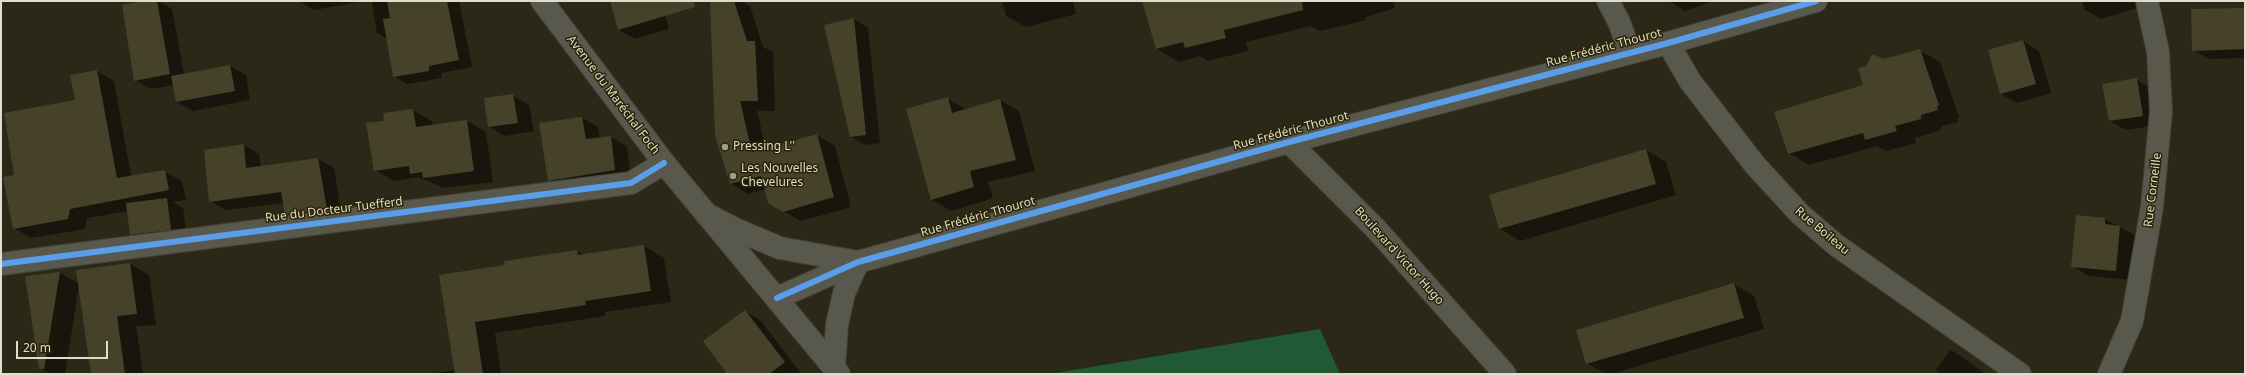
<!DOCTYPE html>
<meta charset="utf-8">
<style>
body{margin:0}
#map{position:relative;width:2246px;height:375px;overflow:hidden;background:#2b2818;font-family:"Noto Sans",sans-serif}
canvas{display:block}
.frame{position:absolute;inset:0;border:2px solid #dfddcb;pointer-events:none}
.scale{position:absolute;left:16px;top:341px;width:92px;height:18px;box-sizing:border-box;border:2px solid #dfddcb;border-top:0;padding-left:5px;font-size:12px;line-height:14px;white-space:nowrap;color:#dfddcb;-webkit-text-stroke:3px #292406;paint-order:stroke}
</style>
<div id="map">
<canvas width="2246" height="375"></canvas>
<div class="frame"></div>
<div class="scale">20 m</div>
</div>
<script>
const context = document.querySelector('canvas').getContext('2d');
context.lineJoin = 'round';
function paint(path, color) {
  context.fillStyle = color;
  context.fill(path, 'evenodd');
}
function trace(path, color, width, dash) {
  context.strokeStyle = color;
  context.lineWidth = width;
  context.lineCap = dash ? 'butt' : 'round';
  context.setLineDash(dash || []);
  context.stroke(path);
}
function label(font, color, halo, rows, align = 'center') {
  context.font = font + ' "Noto Sans",sans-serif';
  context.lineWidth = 3;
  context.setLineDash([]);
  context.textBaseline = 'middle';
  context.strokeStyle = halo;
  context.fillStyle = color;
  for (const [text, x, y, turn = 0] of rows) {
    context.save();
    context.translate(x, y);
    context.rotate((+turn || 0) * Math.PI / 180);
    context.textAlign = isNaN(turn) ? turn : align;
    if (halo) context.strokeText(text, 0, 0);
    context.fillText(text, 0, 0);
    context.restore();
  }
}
paint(new Path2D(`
 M1320,329L1340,374H1049Z`), '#215835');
paint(new Path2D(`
 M149,1H158L172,9L184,74L230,66L246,75L250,100L193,111L177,102L174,85L151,89L135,80Z
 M299,1H365L314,10Z
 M372,1H459L472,67L441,73L442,78L407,84L394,76L388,39L377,33Z
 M611,1H661L669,29L635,39L619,30Z
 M717,1H740L750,6L763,47L773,52L775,111H757L766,149L817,135L835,146L851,207L801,221L783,211L766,189L748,194L730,183Z
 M1002,1H1073L1076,14L1026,27L1006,16Z
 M1143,1H1393L1395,8L1366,17V20L1320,31L1311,26L1246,42L1248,51L1208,61L1200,56L1179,62L1157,49Z
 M1669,1H1713L1685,11Z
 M2082,1H2135L2137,8L2101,19L2085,10Z
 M2245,9V58L2209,59L2193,50Z
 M854,19L868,28L880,143L865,145L851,137Z
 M2023,41L2039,51L2051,93L2017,103L2001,94L1989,51Z
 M1919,50L1940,62L1959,117L1957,118L1958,122L1941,126V130L1915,138L1916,143L1886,151L1877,146L1809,165L1789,153L1864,85L1884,60Z
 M97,71L114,81L131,176L165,172L182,181L186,200L173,202L183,208L187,238L147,243L131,234L128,211L87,218L85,229L31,238L14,228L15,176L76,101Z
 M2136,79L2152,89L2158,125L2126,130L2110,121Z
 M513,96L529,105L534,131L505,136L489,127Z
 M948,99L967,110L1000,100L1019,111L1035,171L988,182L993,198L952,211L932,200L907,110Z
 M413,110L432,121L433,126L467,121L486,132L493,182L443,188L419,177L394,181L375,170L385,122Z
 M582,118L598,127L600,138L610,137L627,146L631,179L565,190L549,180Z
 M244,145L259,154L261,167L318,159L334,168L342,218L301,223L286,214L284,203L226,210L210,201Z
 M1646,150L1666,162L1676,195L1520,241L1500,229Z
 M2105,219L2136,236L2132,280L2089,276L2073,266Z
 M644,246L664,258L671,302L605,312V316L495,333L501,374H429L455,370L440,275L506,266L505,261L577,251L584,255Z
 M130,264L149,275L156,325L136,326L143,374H92L79,285L65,374H50L40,368L60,273L79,284Z
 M1734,284L1754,296L1764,329L1611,374H1606L1587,363Z
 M745,311L761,321L800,372L797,374H729Z
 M1950,350L1959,355L1985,374H1941L1936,370Z`), '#0007');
paint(new Path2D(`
 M144,1H157L170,74L134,81L122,5Z
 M387,1H447L459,60L429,66V71L393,77L383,19L390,18Z
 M610,1H694L695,7L618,30Z
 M710,1H734L747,41H755L758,101H740L752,152L817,134L834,197L783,212L768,203L761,176L730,184L715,135Z
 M1142,1H1302L1303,10L1224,30L1226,38L1185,48L1183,42L1156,49Z
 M2245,8V49L2192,51L2191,9Z
 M854,18L866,135L850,137L824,25Z
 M2023,40L2036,84L2000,94L1988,50Z
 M1920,49L1939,105L1937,106L1938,110L1921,115V119L1895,126L1897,131L1865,140L1863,133L1788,154L1774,112L1863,85L1858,68L1866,66L1872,54L1884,59Z
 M230,65L235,91L176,102L171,76Z
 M97,70L117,178L165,170L169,190L70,209L68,219L13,229L3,177L14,175L4,113L75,100L70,75Z
 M2137,78L2143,116L2109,121L2102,84Z
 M513,94L518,123L488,127L484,98Z
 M948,97L952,113L1000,99L1016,160L970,171L974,187L931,200L906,109Z
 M413,109L416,127L467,120L474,171L423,178L422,172L410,174L409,166L374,171L366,123L384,121L383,113Z
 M582,117L586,139L611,136L615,170L548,181L539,123Z
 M244,144L246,168L318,158L327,209L285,215L281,192L209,202L204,150Z
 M1646,149L1656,184L1499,229L1489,195Z
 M167,198L171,230L130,235L126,203Z
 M2076,215L2105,218V224L2120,226L2116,271L2071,267Z
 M644,245L651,291L585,301L586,305L475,322L483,374H455L439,275L505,265L504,261L577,250L578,255Z
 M130,263L137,314L117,316L125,374H91L76,270Z
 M60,272L44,369H39L25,276Z
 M1734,283L1744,318L1586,364L1576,330Z
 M745,310L785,362L769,374H727L703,341Z`), '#464229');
const minor = new Path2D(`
 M1608,1L1619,22L1630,52
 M1668,43L1690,81L1755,165L1800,214L1836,245L2020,374
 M1289,142L1376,229L1505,374
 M706,214L735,229L780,248L858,262
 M1,264L631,183L664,163
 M777,298L858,262L1289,142L1668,43L1816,1
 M834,367L837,325L844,293L858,262
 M2109,374L2132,321L2152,207L2161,112L2158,52L2147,1`);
const tertiary = new Path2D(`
 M542,1L664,163L839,374`);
trace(minor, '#444235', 24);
trace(tertiary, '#444235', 24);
trace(minor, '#59584c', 22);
trace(tertiary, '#59584c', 22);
trace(new Path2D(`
 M1,264L631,183L664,163
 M777,298L858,262L1289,142L1668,43L1816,1`), '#5a9eea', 6);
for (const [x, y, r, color] of [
 [725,147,4,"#a09e8c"],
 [733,176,4,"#a09e8c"]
]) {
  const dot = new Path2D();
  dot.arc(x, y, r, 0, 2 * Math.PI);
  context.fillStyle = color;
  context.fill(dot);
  trace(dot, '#292406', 1.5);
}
label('12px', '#dfddcb', '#292406', [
 ["Rue Frédéric Thourot",1604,48,-15],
 ["Avenue du Maréchal Foch",613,95,53],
 ["Rue Frédéric Thourot",1291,131,-15],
 ["Rue Corneille",2153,190,-83],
 ["Rue du Docteur Tuefferd",334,210,-7],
 ["Rue Frédéric Thourot",978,217,-16],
 ["Rue Boileau",1822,231,40],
 ["Boulevard Victor Hugo",1399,256,48]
]);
label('12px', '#dfddcb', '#292406', [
 ["Pressing L''",733,147],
 ["Les Nouvelles",741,169],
 ["Chevelures",741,183]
], 'left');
</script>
